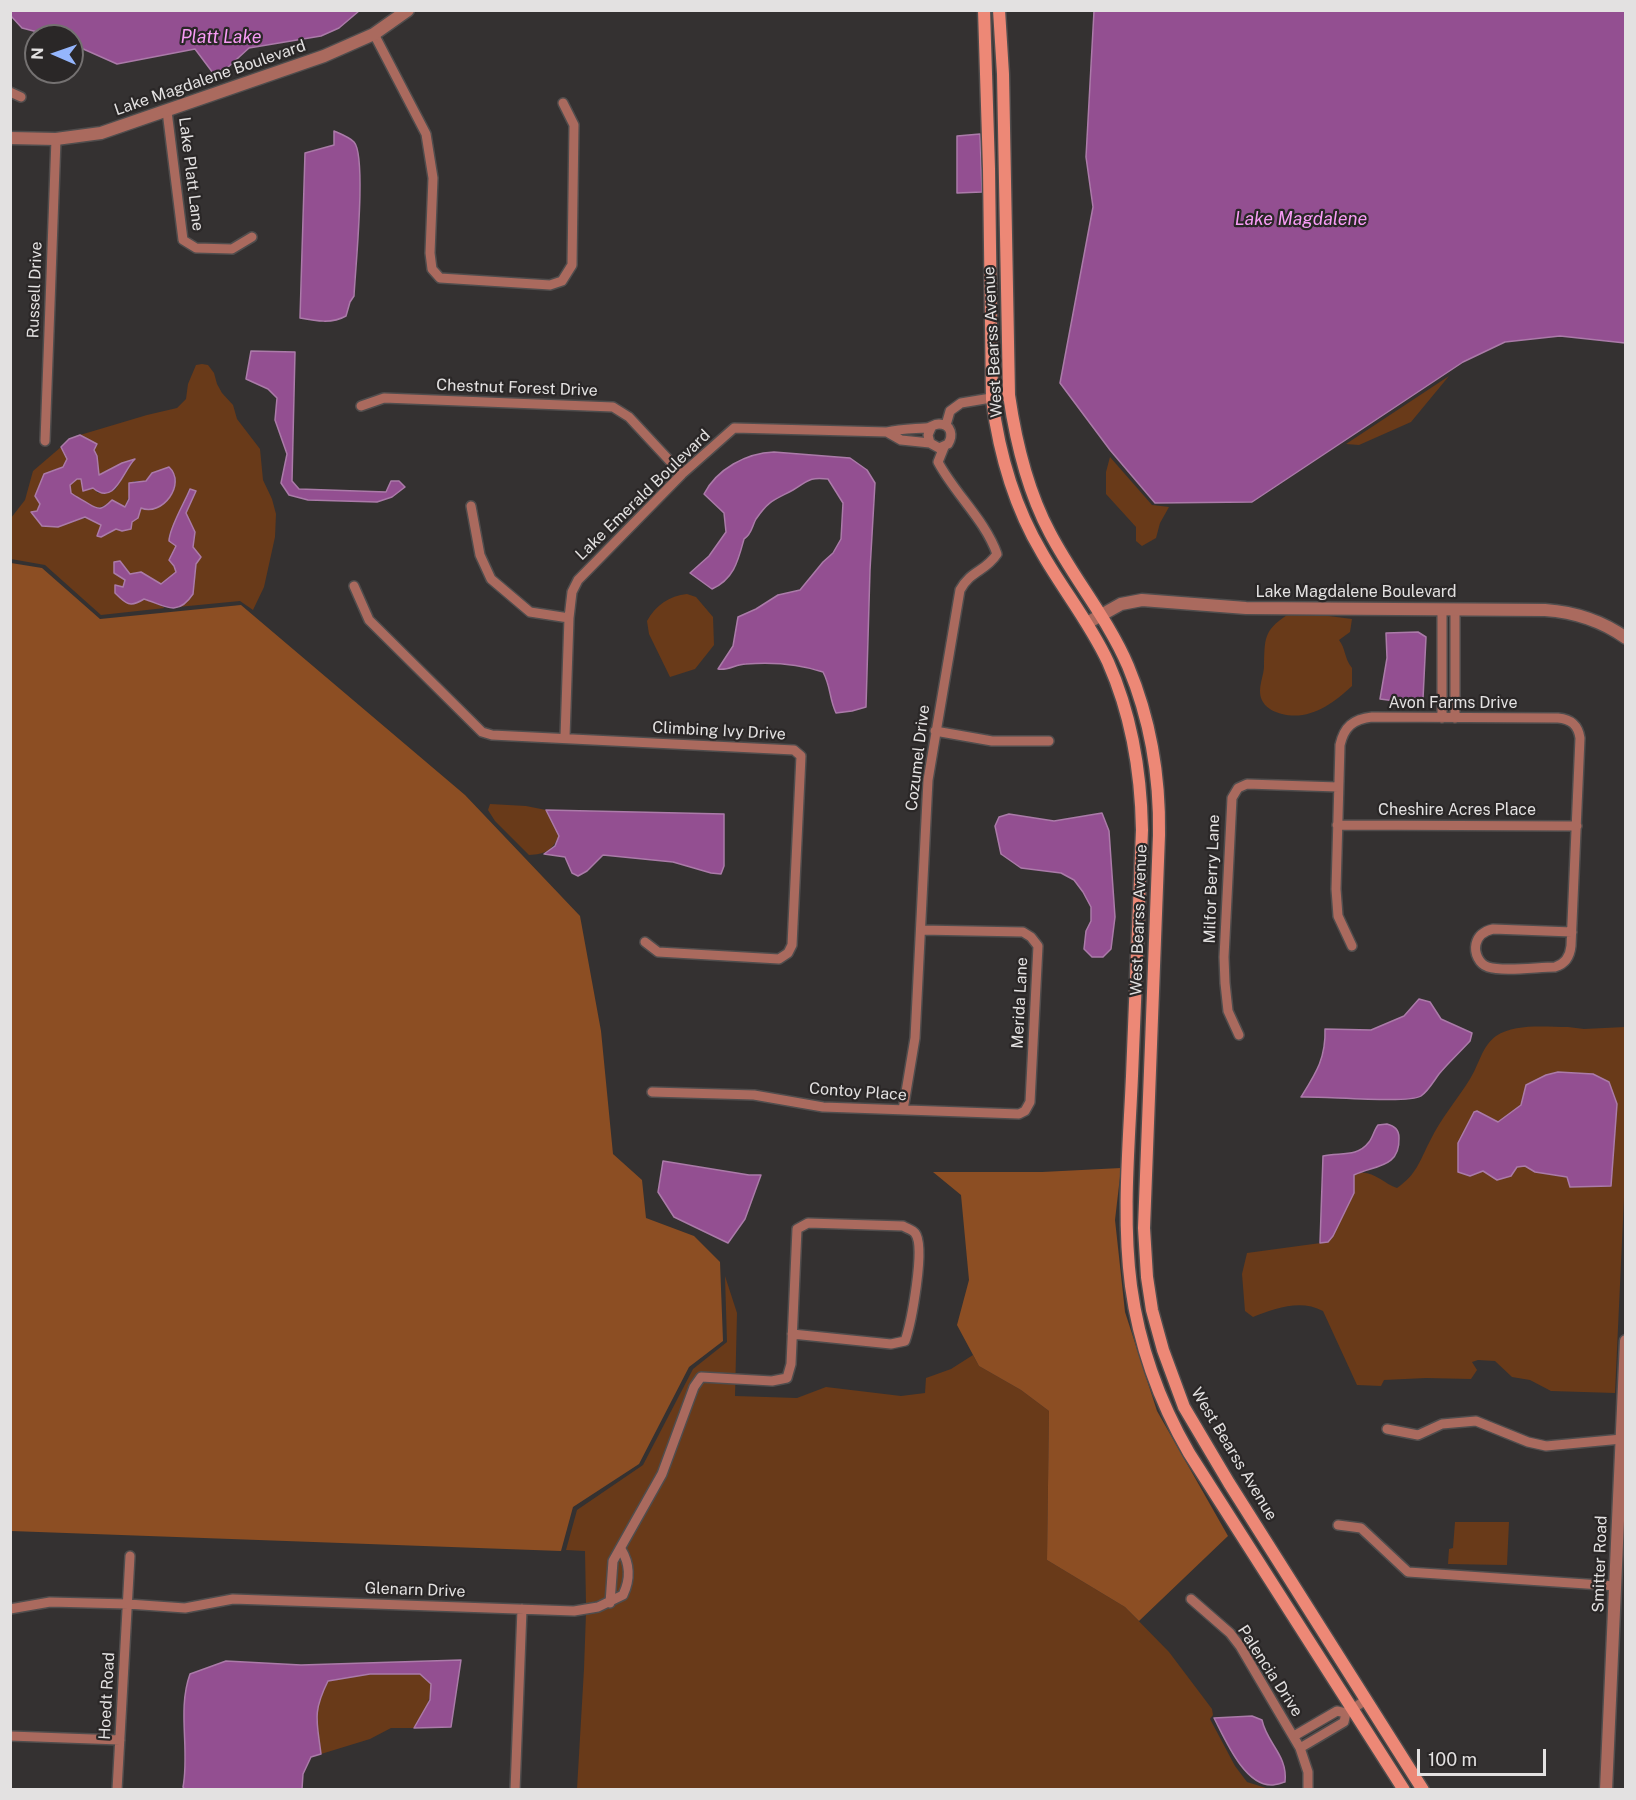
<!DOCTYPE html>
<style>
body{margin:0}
#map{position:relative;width:1636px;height:1800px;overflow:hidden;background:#343131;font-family:"Public Sans",sans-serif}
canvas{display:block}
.frame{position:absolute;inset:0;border:12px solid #e3e1e1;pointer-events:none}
.north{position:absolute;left:24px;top:24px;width:60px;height:60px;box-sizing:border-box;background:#2a2727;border:2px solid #747171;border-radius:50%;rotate:272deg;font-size:16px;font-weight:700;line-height:24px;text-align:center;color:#e3e1e1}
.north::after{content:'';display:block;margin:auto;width:21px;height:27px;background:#95b6fd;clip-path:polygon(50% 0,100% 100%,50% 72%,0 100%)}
.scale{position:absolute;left:1417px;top:1749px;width:129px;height:27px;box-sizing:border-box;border:3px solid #e3e1e1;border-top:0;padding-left:8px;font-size:18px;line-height:21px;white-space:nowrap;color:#e3e1e1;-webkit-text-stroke:4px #2a2727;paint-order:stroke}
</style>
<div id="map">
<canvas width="1636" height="1800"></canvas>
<div class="frame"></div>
<div class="north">N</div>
<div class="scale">100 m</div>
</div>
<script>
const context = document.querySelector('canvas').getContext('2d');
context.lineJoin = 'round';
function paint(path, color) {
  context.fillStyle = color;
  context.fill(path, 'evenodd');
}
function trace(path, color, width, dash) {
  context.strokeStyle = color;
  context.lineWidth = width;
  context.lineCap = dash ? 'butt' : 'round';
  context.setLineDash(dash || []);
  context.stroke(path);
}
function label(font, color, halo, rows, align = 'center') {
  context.font = font + ' "Public Sans",sans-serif';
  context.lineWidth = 4.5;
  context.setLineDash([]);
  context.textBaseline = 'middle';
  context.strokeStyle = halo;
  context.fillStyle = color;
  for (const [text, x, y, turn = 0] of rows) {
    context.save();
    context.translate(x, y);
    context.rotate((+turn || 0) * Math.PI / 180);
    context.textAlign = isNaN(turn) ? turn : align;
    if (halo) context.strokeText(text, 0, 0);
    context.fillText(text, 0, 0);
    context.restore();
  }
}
paint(new Path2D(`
 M202,364L208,365L214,373L217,384L222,393L233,405L237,419L260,449L263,480L272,499L276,514L275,537L264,587L253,610L240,601L178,607L191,598L195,578L193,546L195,532L186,513L195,491L189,489C184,504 177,520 169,535L176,546L169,560L174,566L176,572L161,584L141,572L130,575L126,568L123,587L165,608L101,615L45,565L11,559V518L25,500L33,471L61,447L67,459L63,467L50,471L37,511L71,523C89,514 97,518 107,535L116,529L122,531L132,522L141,508L176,481L173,472L152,473L146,481H134L125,507L112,500C97,515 85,504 70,493V485L77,479H81L89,490L93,488L98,493L115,490L134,460L122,463L99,475L97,456L94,450L97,444L80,435L147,415L177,408L186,399L188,384L196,365Z
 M1449,376L1411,422L1359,445L1346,444Z
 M1110,457L1152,505L1169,507L1160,523L1156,538L1142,546L1136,541V527L1106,494V472Z
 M687,594L696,597L713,617L714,645L695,669L670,677L649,634L647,621C656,605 669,596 687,594Z
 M1287,615H1321L1352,619L1350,632L1339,640C1346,649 1344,658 1352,668V686C1333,704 1309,721 1282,714C1275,712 1267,709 1263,702C1256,690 1264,677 1264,666C1265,639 1263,631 1287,615Z
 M490,804L526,806L546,810L559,836C552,851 545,854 529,855L495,821L488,810Z
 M1568,1027L1584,1029L1625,1027V1176L1615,1393L1551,1391L1530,1380L1512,1377L1495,1361L1478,1360L1472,1362L1477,1370L1471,1379L1426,1378L1384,1380L1381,1386L1357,1385L1323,1311C1301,1299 1275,1308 1253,1317L1245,1311L1242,1274L1247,1253L1328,1242L1354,1193V1175C1370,1167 1382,1183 1397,1188C1417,1174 1419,1162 1430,1141C1441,1118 1457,1100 1470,1079C1479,1065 1482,1046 1496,1036C1515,1023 1546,1027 1568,1027ZM1558,1072L1593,1074L1617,1104L1611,1186L1571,1187L1567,1177L1535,1172L1525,1166L1517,1167L1511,1176L1497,1180L1483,1171L1458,1172V1143L1477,1111L1498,1122L1521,1105L1526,1085L1547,1075Z
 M725,1276L737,1313L735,1396L797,1398L826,1387L901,1396L925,1393L926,1378L951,1369L973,1355L979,1366L1021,1390L1049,1411L1047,1560L1125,1607L1169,1652L1212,1709L1213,1715L1210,1719L1235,1766L1247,1782L1266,1788L1265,1790L577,1789L584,1669L586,1613L599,1611L616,1605L613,1597L586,1604L585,1551L566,1550L577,1510L643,1465L693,1369L727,1342Z
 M1455,1522H1509L1507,1565L1448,1564L1449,1549L1453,1548Z
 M370,1674H420L431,1684C430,1704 425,1711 414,1728H391L370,1739L321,1754C317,1720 312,1714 328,1681Z`), '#693a19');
paint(new Path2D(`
 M11,563L42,568L100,619L241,605L465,795L580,916L601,1031L613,1154L642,1180L646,1218L694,1236L720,1262L723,1341L689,1367L639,1464L573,1507L561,1551L11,1531Z
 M1121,1168L1115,1220L1125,1312L1157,1411L1228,1536L1139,1621L1125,1607L1047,1560L1049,1411L1021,1390L979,1366L957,1325L969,1280L961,1195L933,1172H1042Z`), '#8c4e23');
const water = new Path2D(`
 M10,11L11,10L359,11L339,28L321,36L249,48L226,69L213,73L195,49L117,64L72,44V36H53L22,28L11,16Z
 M1094,11H1625V343L1560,336L1505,342L1463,362L1252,502L1155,503L1110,450L1060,383L1093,207L1086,157Z
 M334,131C341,134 349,137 354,142C367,156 355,272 354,296L350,302L346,316C332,324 316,321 300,318L305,153L334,145Z
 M980,134L982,192L957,193V136Z
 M251,351L295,352L292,481L299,489L386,492L391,481H399L405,487L392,497L377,502L308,500L289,495L281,483L287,454L275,420L277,398L268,389L246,379Z
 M80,435L97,444L94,450L97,456L99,475L122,463L135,459C123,470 115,507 93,488L83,491L81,479H77L70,485L71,493C76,497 83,500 89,504C100,511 103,509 112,500L125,507L129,499V483L146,481L152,473L169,467C187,484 162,517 141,508L138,518L132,522L131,529L122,531L116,529L101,537L97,536L101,525L85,517L58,527L42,526L31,512L37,511L40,504L35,496L44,474L63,467L67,459L61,447L69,439Z
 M774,452L850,458L867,470L875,483L870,570L866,707L852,711L836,713C829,698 831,687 823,672C799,664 772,662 746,664C736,664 728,671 718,669L733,646L738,617L756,609L778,595L800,590L823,562L833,553L841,539L843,503L828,479C807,477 809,481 793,490C774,500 769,500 756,519C752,526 752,534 744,539C738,561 734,579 712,589L690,573L709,556L726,532L724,513L704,494C717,469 746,453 774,452Z
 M190,489L196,491L186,513L195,532L193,547L201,557L196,564L193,594C177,618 164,605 144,599C130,608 126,604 115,593V585L123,587L125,580L114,573V562L120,561L130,574L141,572L161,584L176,572L174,566L169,560L176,546L169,541C169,528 185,502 190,489Z
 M1418,632L1426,637L1423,699L1403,702L1380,699L1387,658L1386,633Z
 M546,810L724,814V866L721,874L711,873L673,862L603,855L587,871L578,876L572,873L565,857L544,854L555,846L559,836Z
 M1102,813L1109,831L1115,917L1111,949L1103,957H1092L1084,949L1086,931L1091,921V907L1083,892L1074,880L1061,873L1021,868L1001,854L995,826L999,817L1009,814L1054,821Z
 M1419,999L1430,1002L1441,1019L1472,1033L1470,1041C1460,1052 1448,1063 1439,1074C1433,1082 1429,1090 1421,1096C1409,1104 1323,1096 1301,1097C1316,1073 1326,1058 1325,1029L1371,1030L1404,1016Z
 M1558,1072L1593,1074L1609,1082L1617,1104L1611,1186L1570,1187L1567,1177L1535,1172L1525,1166L1517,1167L1511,1176L1497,1180L1483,1171L1470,1176L1458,1172V1143L1474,1112L1477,1111L1498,1122L1521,1105L1526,1085L1546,1075Z
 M1387,1124C1394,1126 1399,1129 1399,1138C1400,1168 1375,1165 1354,1175V1193L1333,1236L1328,1242L1320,1243L1323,1156C1339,1152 1357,1158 1369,1142C1373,1137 1374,1130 1378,1125Z
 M663,1161L749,1175H761L745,1219L728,1243L674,1217L658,1192Z
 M461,1660L451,1727L414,1728L430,1700L431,1684L420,1674H370L328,1681C312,1713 317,1721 321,1754L311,1757L303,1774L302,1789L185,1790L183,1787C190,1750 177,1710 190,1674L226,1661L301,1665Z
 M1252,1716L1262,1720C1267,1744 1288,1755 1285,1782C1281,1783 1276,1785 1271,1785C1244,1785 1225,1739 1214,1718Z`);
paint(water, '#934f91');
trace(water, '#ab7ba9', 1.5);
const minor = new Path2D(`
 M374,34L426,134L433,178L430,253L432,269L440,278L550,285L562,281L572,265L574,125L563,103
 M10,92L21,97
 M167,111L183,240L196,248L232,249L252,237
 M361,406L384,398L613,407L629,417L682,474
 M946,425L950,411L961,403L1009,395
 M45,441L56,139
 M930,443L901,440L887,432C900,429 912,429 925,428C931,428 933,424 939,424C952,424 953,436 948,444L939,448L930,443L928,435L931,428
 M471,506L480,555L491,579L530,612L569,618
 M354,586L369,620L482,732L492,735L794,750L801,756L792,945L788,953L779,959L658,952L645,942
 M1442,718V609
 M1455,718V609
 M935,731L992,741H1049
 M565,737L569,618L572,592L578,580L682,474L734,428L887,432
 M1337,825L1577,826
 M1352,946L1338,916L1336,889L1340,745C1344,727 1353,719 1372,717L1558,718C1571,719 1578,725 1580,738L1571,946C1570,956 1565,964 1555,967C1538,967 1503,972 1488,967C1479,964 1474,953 1476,944C1478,935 1484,931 1493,929L1572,932
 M1239,1035L1228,1011L1225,983L1224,957L1232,798L1238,788L1247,784L1338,787
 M652,1092L754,1095L823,1107L1019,1114L1025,1111L1030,1102L1038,946L1031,937L1023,932L921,930
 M903,1110L915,1038L928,780L960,590C971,570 985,572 997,554C985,520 955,494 938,462L944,447
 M1387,1429L1418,1435L1442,1424L1476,1421L1528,1442L1546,1446L1622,1439
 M1338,1525L1361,1528L1408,1572L1616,1586
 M1191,1599L1230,1633L1240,1646L1300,1748L1308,1772V1790
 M610,1603L613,1561L662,1474L694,1387L701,1377L772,1381L787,1378L791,1364L797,1229L808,1223L903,1226C906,1228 913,1230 915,1233C926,1246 911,1324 905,1341L891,1344L792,1334
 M10,1609L50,1602L128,1604L185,1608L233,1599L574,1611L598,1607L623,1595C631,1578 630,1564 621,1549
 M10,1736L120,1740
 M1294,1736L1337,1711L1346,1713
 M1300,1748L1344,1722L1346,1713L1366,1700
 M117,1790L130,1556
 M515,1790L522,1609`);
const tertiary = new Path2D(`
 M10,138L56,139L101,133L324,56L374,34L408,10
 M1087,623L1121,604L1142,600L1246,608L1545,610C1574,612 1602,621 1626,638
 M1606,1790L1626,1341`);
const secondary = new Path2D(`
 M984,10L989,169L992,399C999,453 1014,506 1042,553C1063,590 1090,623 1108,662C1132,716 1141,771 1142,830C1139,912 1135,994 1132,1076C1129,1145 1122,1217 1131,1286C1139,1345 1159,1401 1189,1453L1404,1790
 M999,10L1003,74L1009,395C1016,443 1027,490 1050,533C1074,579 1108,619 1128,666C1151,721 1160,776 1159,835L1144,1228L1147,1277L1152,1310L1163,1350L1184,1407L1229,1483L1423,1790`);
trace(minor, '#504d4d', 12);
trace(tertiary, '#504d4d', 15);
trace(secondary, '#504d4d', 15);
trace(minor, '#aa6a5e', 9);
trace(tertiary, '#aa6a5e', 12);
trace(secondary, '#ed8876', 12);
label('16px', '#e3e1e1', '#2a2727', [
 ["Lake Magdalene Boulevard",210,78,-19],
 ["Lake Platt Lane",191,174,83],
 ["Russell Drive",35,290,-88],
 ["West Bearss Avenue",993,342,-93],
 ["Chestnut Forest Drive",517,388,2],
 ["Lake Emerald Boulevard",643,495,-44],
 ["Lake Magdalene Boulevard",1356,592],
 ["Avon Farms Drive",1453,703],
 ["Climbing Ivy Drive",719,731,3],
 ["Cozumel Drive",918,758,-83],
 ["Cheshire Acres Place",1457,810],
 ["Milfor Berry Lane",1212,879,-88],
 ["West Bearss Avenue",1139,920,-88],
 ["Merida Lane",1020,1003,-87],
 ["Contoy Place",858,1092,4],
 ["West Bearss Avenue",1234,1454,59],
 ["Smitter Road",1600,1564,-88],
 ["Glenarn Drive",415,1590,2],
 ["Palencia Drive",1270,1671,57],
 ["Hoedt Road",107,1696,-87]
]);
label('italic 18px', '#f89cf5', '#2a2727', [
 ["Platt Lake",221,37],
 ["Lake Magdalene",1301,219]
]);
</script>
